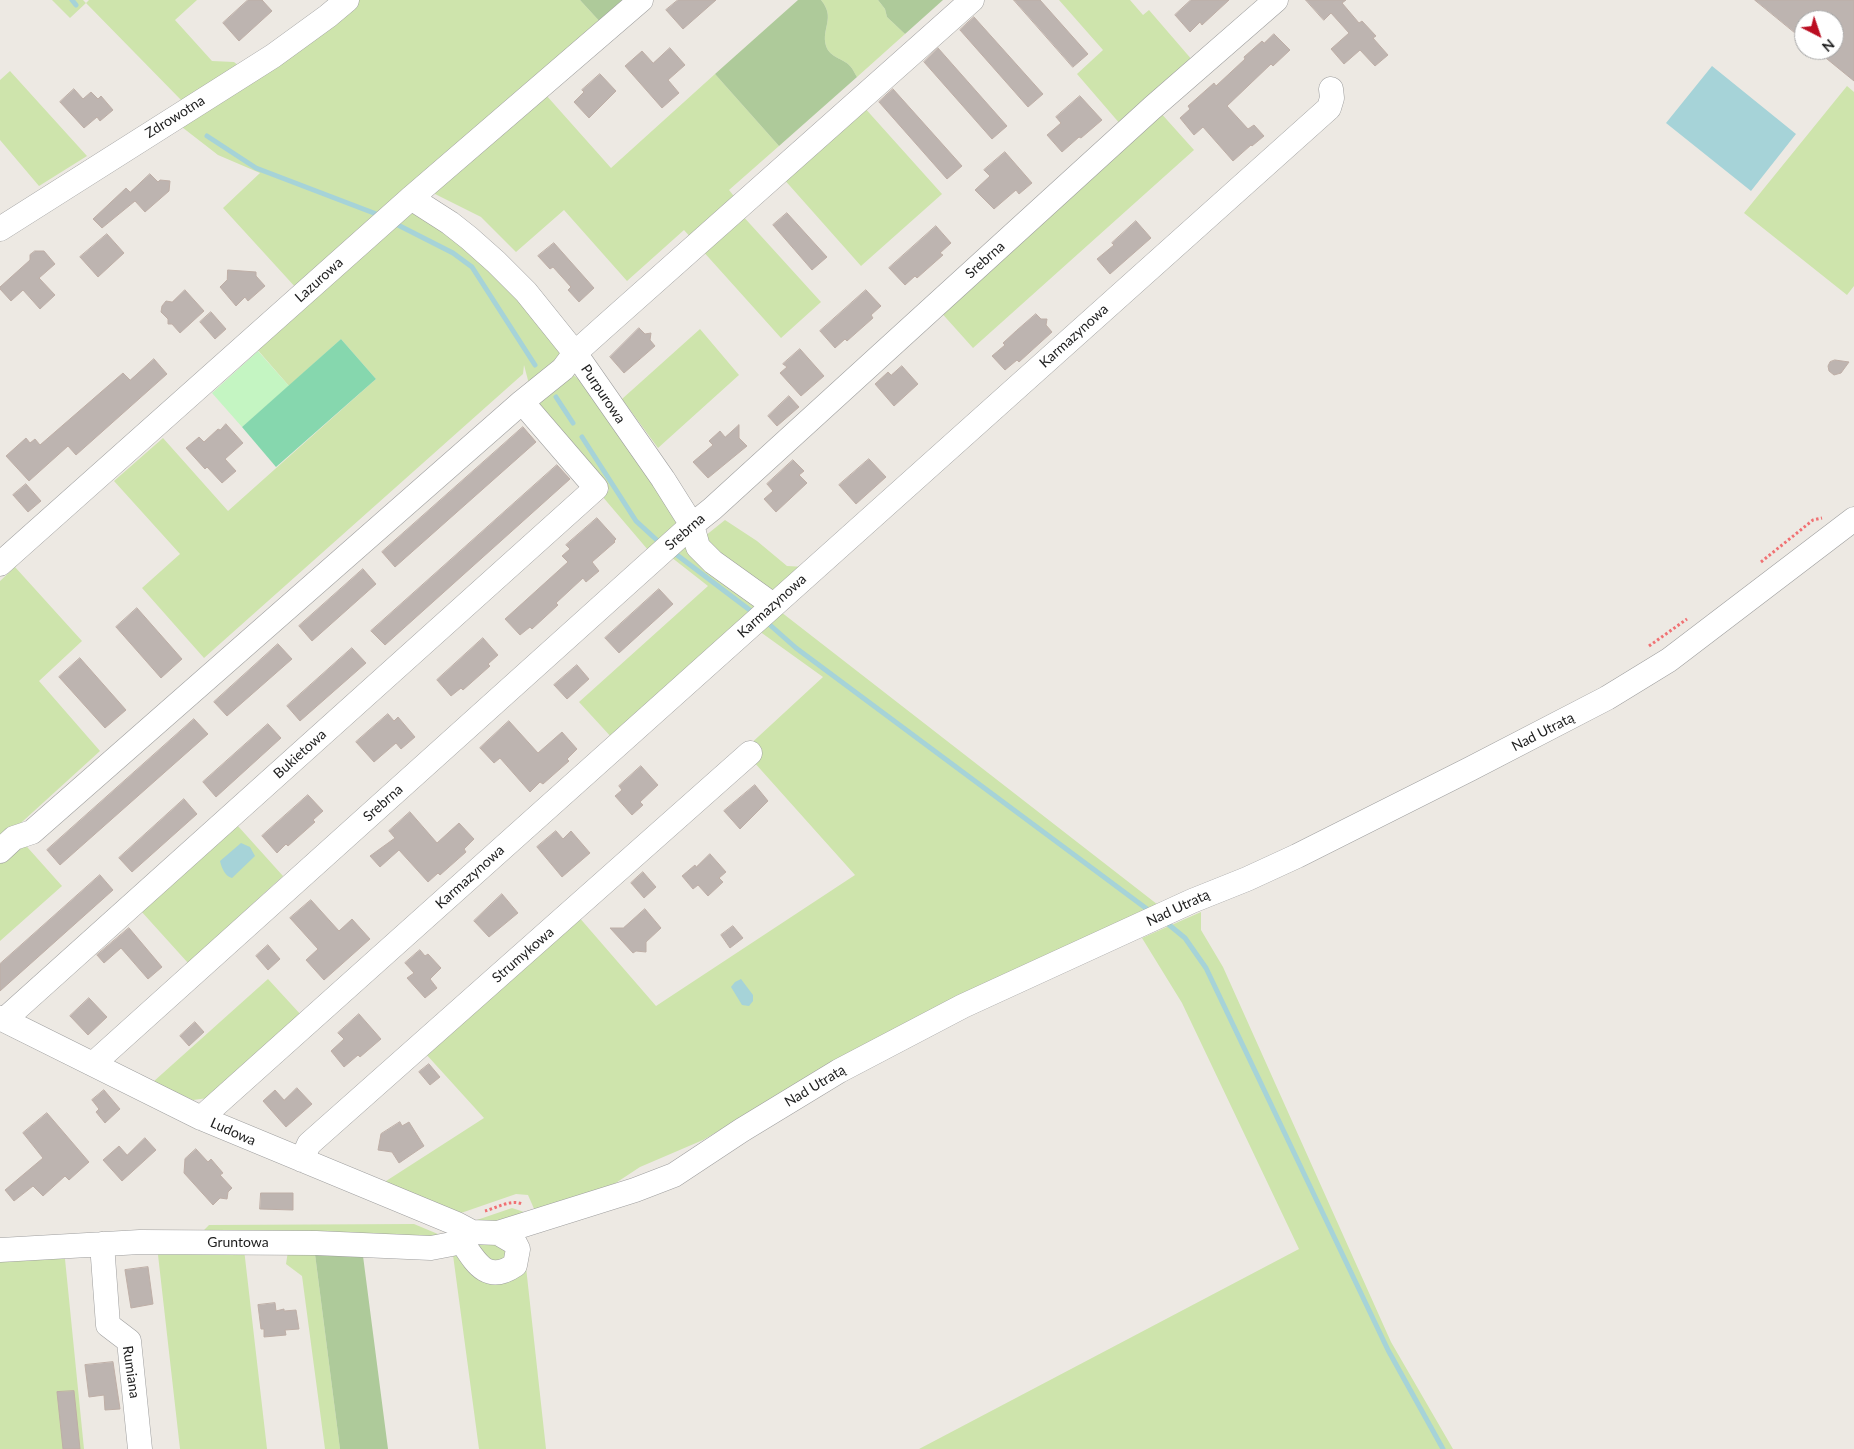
<!DOCTYPE html>
<meta charset="utf-8">
<style>
body{margin:0}
#map{position:relative;width:1854px;height:1449px;overflow:hidden;background:#ede9e3;font-family:Lato,sans-serif}
canvas{display:block}
.north{position:absolute;left:1794px;top:10px;width:50px;height:50px;box-sizing:border-box;background:#fff;border:1px solid #a5a5a5;border-radius:50%;rotate:139deg;font-size:14px;font-weight:700;line-height:20px;text-align:center;color:#1d1d1d}
.north::after{content:'';display:block;margin:auto;width:18px;height:22px;background:#bb0e22;clip-path:polygon(50% 0,100% 100%,50% 72%,0 100%)}
</style>
<div id="map">
<canvas width="1854" height="1449"></canvas>
<div class="north">N</div>
</div>
<script>
const context = document.querySelector('canvas').getContext('2d');
context.lineJoin = 'round';
function paint(path, color) {
  context.fillStyle = color;
  context.fill(path, 'evenodd');
}
function trace(path, color, width, dash) {
  context.strokeStyle = color;
  context.lineWidth = width;
  context.lineCap = dash ? 'butt' : 'round';
  context.setLineDash(dash || []);
  context.stroke(path);
}
function label(font, color, halo, rows, align = 'center') {
  context.font = font + ' Lato,sans-serif';
  context.lineWidth = 4.5;
  context.setLineDash([]);
  context.textBaseline = 'middle';
  context.strokeStyle = halo;
  context.fillStyle = color;
  for (const [text, x, y, turn = 0] of rows) {
    context.save();
    context.translate(x, y);
    context.rotate((+turn || 0) * Math.PI / 180);
    context.textAlign = isNaN(turn) ? turn : align;
    if (halo) context.strokeText(text, 0, 0);
    context.fillText(text, 0, 0);
    context.restore();
  }
}
paint(new Path2D(`
 M52,0H83L86,3L89,0H197L175,20L212,61L234,62L239,66L182,101L86,3L70,18Z
 M358,0H580L602,24L297,289L223,208L260,173L218,155L178,124Z
 M821,0H878L885,9L887,17L905,34L857,77C855,74 853,69 850,66C843,58 830,58 826,46C821,28 836,18 821,0Z
 M1059,0H1130L1143,15L1149,10L1193,61L1121,125L1077,74L1103,50Z
 M10,71L87,156L39,186L0,140V80Z
 M715,74L779,146L729,190L737,200L693,240L684,230L627,281L564,210L516,252L481,217L433,193L546,95L611,168Z
 M1847,86L1854,92V286L1847,295L1744,213Z
 M863,106L942,194L861,266L782,177Z
 M1159,111L1194,150L973,348L938,309Z
 M412,211L464,241L516,294L565,354L529,384L524,365L523,374L204,658L142,588L180,554L114,481L163,438L228,511L376,379L341,339L289,386L256,348Z
 M741,214L821,302L781,338L701,249Z
 M700,329L739,375L658,448L622,399Z
 M571,373L586,385L644,461L680,526L648,550L602,496L609,490L534,400Z
 M725,520L757,541L787,566L805,567L772,591L709,544L705,536Z
 M686,547L757,608L613,739L579,702L708,586L671,557L680,548Z
 M15,567L82,641L39,681L100,751L0,842V581Z
 M781,612L1162,908L823,1070L703,1140L640,1167L599,1194L535,1211L528,1195L516,1194L458,1214L383,1183L484,1118L425,1053L578,916L656,1006L855,875L753,761L746,748L823,677L759,631Z
 M237,825L283,876L188,963L141,911Z
 M20,839L62,886L0,941V860Z
 M1201,912V930L1223,967L1391,1342L1453,1449H919L1299,1249L1182,1003L1142,938Z
 M268,979L302,1016L208,1098L193,1100L153,1082Z
 M512,1208L524,1212V1216L492,1225L471,1222Z
 M414,1224L445,1237L199,1235L209,1225Z
 M486,1240L513,1252L491,1267L471,1241Z
 M157,1246L244,1249L267,1449H180Z
 M64,1249L84,1449H0V1259Z
 M288,1251L315,1254L340,1449H325L302,1276L286,1264Z
 M463,1254L473,1269L525,1258L546,1449H479L453,1255Z`), '#cee4ac');
paint(new Path2D(`
 M580,0H624L602,24Z
 M798,0H821C836,18 821,28 826,46C830,58 843,58 850,66C853,69 855,74 857,77L779,146L715,74Z
 M878,0H943L905,34L887,17L885,9Z
 M315,1254L363,1256L388,1449H340Z`), '#aeca9a');
paint(new Path2D(`
 M258,351L289,386L242,427L212,393Z`), '#c4f5c2');
paint(new Path2D(`
 M341,339L376,379L276,467L242,427Z`), '#86d7ae');
paint(new Path2D(`
 M1712,66L1796,134L1751,191L1666,123Z
 M241,843L250,847L255,856L232,878C225,876 222,869 220,861Z
 M741,979L753,995V1001L749,1006L742,1005L731,987L735,982Z`), '#a6d3d8');
trace(new Path2D(`
 M72,0L76,5
 M207,136L256,168L379,215
 M394,223L453,253L472,267L535,365
 M556,397L573,423
 M582,437L636,521L660,543
 M677,555L751,611
 M770,625L796,648L1151,912
 M1168,924L1185,938L1206,968L1388,1350L1443,1449`), '#a6d3d8', 5);
const building = new Path2D(`
 M248,0H262L272,11L239,41L223,23Z
 M678,0H716L683,29L666,10Z
 M1014,0H1040L1088,54L1073,67Z
 M1191,0H1229L1202,25L1200,22L1190,32L1175,15Z
 M1306,0H1346L1342,3L1359,23L1362,21L1376,36L1373,38L1388,55L1375,66L1360,50L1344,64L1331,49L1349,33L1331,13L1324,20Z
 M1755,0H1854V81L1816,50H1834V20H1804V40Z
 M974,17L1043,94L1028,107L960,30Z
 M1274,34L1290,50L1273,66L1271,64L1227,106L1248,129L1254,125L1264,136L1252,146L1251,145L1233,161L1203,127L1194,135L1180,118L1190,109L1188,106L1214,83L1216,86L1245,59L1244,57L1262,41L1264,43Z
 M670,48L685,65L668,80L679,93L662,108L625,66L642,51L653,63Z
 M938,48L1007,126L992,139L924,62Z
 M600,74L616,91L589,118L574,102L584,92L582,90Z
 M74,89L83,99L91,92L98,99L101,96L113,110L100,121L97,117L84,128L60,102Z
 M893,89L962,166L947,179L879,102Z
 M1080,96L1102,120L1081,138L1079,137L1062,152L1047,135L1061,123L1056,117Z
 M1005,152L1032,183L1019,194L1016,190L994,209L975,190L990,176L984,170Z
 M150,174L158,182L160,180L170,181L169,191L145,212L135,201L102,228L93,219L126,188L130,192Z
 M787,213L827,257L812,270L773,225Z
 M1136,221L1151,238L1110,274L1097,259L1114,245L1112,243Z
 M936,226L951,243L940,253L943,255L917,278L915,276L905,285L889,268Z
 M107,234L124,253L98,277L80,257Z
 M554,243L594,288L579,302L568,290L571,287L553,267L550,269L538,256Z
 M35,251H44L55,264L39,278L55,295L40,309L23,290L11,301L0,289V287L30,260V255Z
 M228,270L256,272V276L265,286L248,301L245,297L236,306L220,287L227,280Z
 M185,290L204,311L180,333L172,324H168V319L161,312L162,306L166,301L172,302Z
 M866,290L881,306L871,315L873,318L847,341L845,339L835,348L820,331Z
 M211,312L226,329L215,339L200,322Z
 M1036,314L1041,319H1047L1046,325L1052,332L1019,362L1017,360L1005,370L992,356L1005,345L1003,343L1016,331Z
 M639,328L645,334L651,333L650,340L655,346L624,373L610,357Z
 M800,349L824,376L801,396L780,373L787,367L783,364Z
 M154,359L167,374L76,455L68,446L29,481L6,456L26,438L30,443L35,439L40,445L123,373L130,380Z
 M1835,360L1849,362L1841,373L1834,375L1829,371L1828,366L1830,362Z
 M902,366L918,384L894,406L875,384L888,372L891,375Z
 M789,396L799,407L777,426L768,416Z
 M226,424L243,443L225,459L236,471L222,483L207,467L205,469L186,448L199,437L204,442L218,429L220,430Z
 M739,425V438L747,446L708,478L693,462L713,445L709,441L720,431L725,437Z
 M523,427L536,442L395,567L382,552Z
 M869,459L886,477L856,504L839,485Z
 M793,460L804,471L799,475L807,483L776,512L764,499L773,491L767,484Z
 M557,465L570,479L385,645L371,631Z
 M26,484L41,501L28,512L13,495Z
 M597,518L616,539L614,541L615,542L592,562L599,571L586,582L583,578L556,603L558,605L532,629L530,627L520,635L505,619L568,562L562,556L570,549L566,545Z
 M363,569L376,584L312,641L299,626Z
 M659,589L673,604L619,653L605,638Z
 M137,608L182,659L161,678L116,627Z
 M483,638L498,655L488,664L490,666L463,690L461,688L451,696L437,680Z
 M278,644L292,659L227,716L214,702Z
 M352,648L366,663L300,721L287,706Z
 M80,658L126,710L105,728L59,677Z
 M577,665L589,679L567,699L554,685Z
 M388,714L394,721L398,717L415,737L401,749L396,743L374,762L356,742Z
 M194,719L208,734L60,865L47,850Z
 M509,721L538,753L562,732L577,749L567,759L569,761L543,784L540,782L530,792L500,758L494,763L480,748Z
 M268,724L281,738L216,797L203,782Z
 M641,766L658,785L640,802L643,805L632,815L615,796L622,790L619,786Z
 M755,785L768,801L740,829L724,811Z
 M308,795L323,811L313,820L315,822L288,846L286,844L277,853L262,836Z
 M184,799L197,814L132,872L119,858Z
 M410,812L437,843L459,823L474,839L464,849L466,852L440,875L438,873L428,882L399,850L380,867L370,856L395,838L389,831Z
 M556,831L563,839L571,831L590,853L562,877L537,847Z
 M710,854L726,872L719,878L723,882L708,896L698,885L693,889L682,876L695,865L696,867Z
 M643,872L656,887L644,898L631,883Z
 M100,875L113,890L0,991V964Z
 M502,894L518,913L489,937L474,921Z
 M311,900L339,931L352,919L370,939L324,980L306,960L318,949L290,918Z
 M645,909L661,928L646,942V952L636,951L633,953L610,928H623Z
 M733,926L743,938L730,948L721,935Z
 M129,928L162,967L148,979L121,948L104,963L97,955Z
 M268,945L280,959L268,970L256,956Z
 M420,950L425,956L428,954L441,968L430,979L437,988L425,998L407,978L414,973L405,963Z
 M89,998L107,1017L88,1035L70,1016Z
 M359,1014L381,1039L360,1057L358,1055L344,1067L331,1051L344,1039L338,1033Z
 M195,1022L204,1032L189,1046L180,1036Z
 M429,1064L440,1077L430,1085L419,1072Z
 M297,1088L312,1104L286,1127L263,1101L275,1090L284,1100Z
 M104,1090L120,1109L105,1123L96,1112L99,1109L92,1100Z
 M47,1113L89,1162L69,1180L65,1176L43,1196L33,1186L14,1201L5,1190L43,1158L23,1133Z
 M400,1122L402,1126L409,1122L424,1146L399,1163L392,1152L378,1150L381,1134Z
 M145,1138L156,1150L122,1181L103,1160L119,1146L127,1155Z
 M196,1149L208,1162L211,1159L223,1173L220,1175L232,1188L228,1192L227,1199L220,1198L213,1205L184,1173L185,1159Z
 M261,1193H293V1210L260,1209Z
 M148,1267L153,1304L131,1308L125,1270Z
 M275,1303L276,1311L284,1309V1311L296,1310L299,1329L285,1330L286,1335L264,1337V1329H261L258,1305Z
 M113,1362L120,1409L105,1410L104,1395L89,1397L85,1365Z
 M74,1391L80,1449H63L57,1392Z`);
paint(building, '#bdb4b0');
trace(building, '#beaea6', 1);
const minor = new Path2D(`
 M411,198L450,223L469,238L496,262L526,292L575,353L663,479L692,525L698,547L713,562L773,605
 M0,229L273,56L328,16L347,0
 M0,564L411,198L641,0
 M0,851L14,838L32,832L522,402L563,369L575,353L604,327L972,0
 M0,1018L201,1118L457,1224L472,1232L498,1233L635,1190L674,1175L742,1130L839,1071L963,1006L1192,901L1247,879L1297,856L1470,769L1607,698L1669,660L1854,519
 M4,1020L596,488L522,402
 M93,1064L692,525L712,509L1152,108L1276,0
 M201,1118L1329,108L1332,98L1331,89
 M302,1160L309,1144L750,753
 M460,1239C475,1261 486,1285 515,1265L518,1249L515,1243L498,1233
 M102,1244L108,1325L129,1341L140,1449
 M0,1250L140,1242L316,1243L431,1248L452,1244L472,1232`);
trace(minor, '#9e9e9e', 25);
trace(new Path2D(`
 M1761,562L1813,520L1822,518
 M1649,646L1687,619
 M485,1211C496,1208 511,1199 522,1204`), '#f07173', 3, [2.5, 2.5]);
trace(minor, '#fff', 24);
label('14px', '#1d1d1d', '#fff', [
 ["Zdrowotna",175,117,-32],
 ["Srebrna",985,260,-42],
 ["Lazurowa",319,280,-42],
 ["Karmazynowa",1074,336,-42],
 ["Purpurowa",603,394,56],
 ["Srebrna",685,532,-41],
 ["Karmazynowa",772,606,-42],
 ["Nad Utratą",1543,732,-27],
 ["Bukietowa",300,754,-42],
 ["Srebrna",383,803,-42],
 ["Karmazynowa",470,877,-42],
 ["Nad Utratą",1178,908,-25],
 ["Strumykowa",523,955,-41],
 ["Nad Utratą",815,1086,-31],
 ["Ludowa",233,1132,24],
 ["Gruntowa",238,1242],
 ["Rumiana",131,1372,82]
]);
</script>
